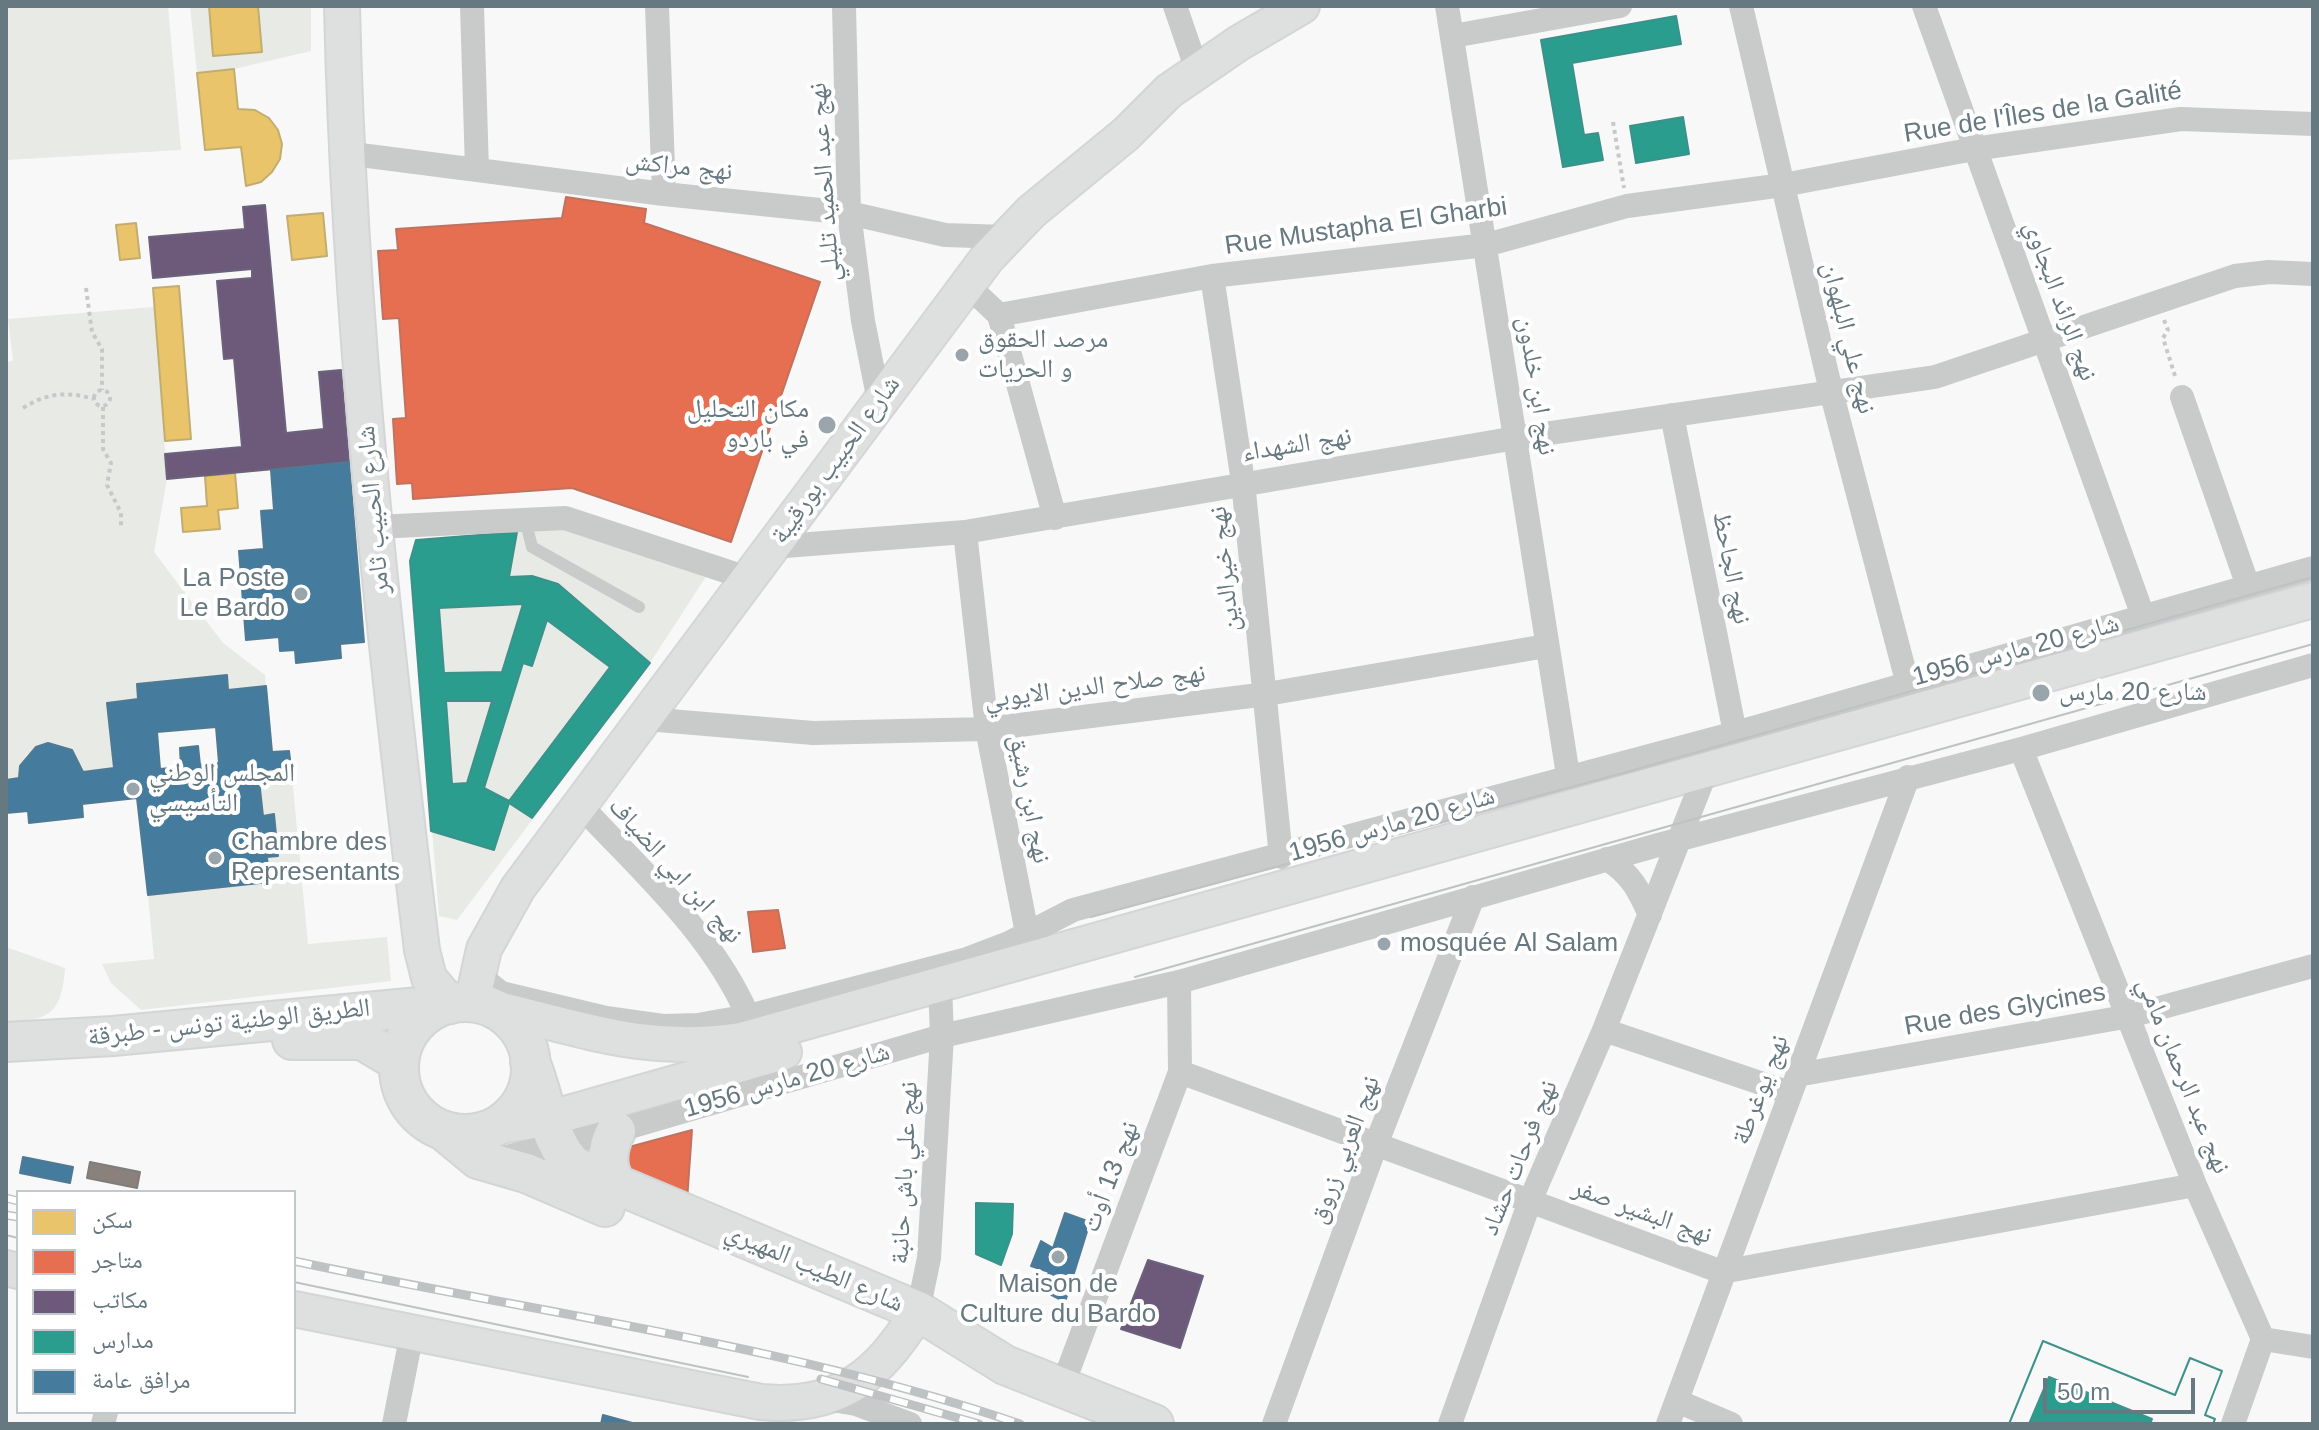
<!DOCTYPE html>
<meta charset="utf-8">
<style>
body{margin:0}
#map{position:relative;width:2319px;height:1430px;overflow:hidden;background:#f8f8f8;font-family:Helvetica,"Noto Naskh Arabic",sans-serif}
canvas{display:block}
.frame{position:absolute;inset:0;border:8px solid #667880;pointer-events:none}
.legend{position:absolute;left:16px;top:1190px;width:280px;height:224px;box-sizing:border-box;background:#fff;border:2px solid #c2c9cc;margin:0;padding:10px 14px;list-style:none;font-size:24px;color:#667880}
.legend li{display:flex;align-items:center;gap:16px;height:40px}
.legend b{width:40px;border:2px solid #c2c9cc}
.scale{position:absolute;left:2043px;top:1378px;width:152px;height:36px;box-sizing:border-box;border:4px solid #667880;border-top:0;padding-left:10px;font-size:24px;line-height:28px;white-space:nowrap;color:#667880;-webkit-text-stroke:6px #fff;paint-order:stroke}
</style>
<div id="map">
<canvas width="2319" height="1430"></canvas>
<div class="frame"></div>
<ul class="legend">
<li><b style="height:22px;background:#e9c46a"></b>سكن</li>
<li><b style="height:22px;background:#e76f51"></b>متاجر</li>
<li><b style="height:22px;background:#6d597a"></b>مكاتب</li>
<li><b style="height:22px;background:#2a9d8f"></b>مدارس</li>
<li><b style="height:22px;background:#457b9d"></b>مرافق عامة</li>
</ul>
<div class="scale">50 m</div>
</div>
<script>
const context = document.querySelector('canvas').getContext('2d');
context.lineJoin = 'round';
function paint(path, color) {
  context.fillStyle = color;
  context.fill(path, 'evenodd');
}
function trace(path, color, width, dash) {
  context.strokeStyle = color;
  context.lineWidth = width;
  context.lineCap = dash ? 'butt' : 'round';
  context.setLineDash(dash || []);
  context.stroke(path);
}
function label(font, color, halo, rows, align = 'center') {
  context.font = font + ' Helvetica,"Noto Naskh Arabic",sans-serif';
  context.lineWidth = 8;
  context.setLineDash([]);
  context.textBaseline = 'middle';
  context.strokeStyle = halo;
  context.fillStyle = color;
  for (const [text, x, y, turn = 0] of rows) {
    context.save();
    context.translate(x, y);
    context.rotate((+turn || 0) * Math.PI / 180);
    context.textAlign = isNaN(turn) ? turn : align;
    if (halo) context.strokeText(text, 0, 0);
    context.fillText(text, 0, 0);
    context.restore();
  }
}
paint(new Path2D(`
 M6,6H168L181,150L6,160Z
 M190,6H311V51L234,69L197,73Z
 M154,307L167,479L154,552L223,643L265,675L266,686L228,690L227,676L137,684L138,699L107,703L114,768L83,772L72,750L48,743L26,755L19,778L6,780V362L13,361L8,319Z
 M562,529L707,575L650,663L457,920L439,916L410,561L416,540Z
 M291,767L308,944L387,937L391,981L141,1010L111,983L102,964L154,959L148,895L269,882L267,857L278,856L274,815L263,816L258,771Z
 M6,947L65,968C62,1013 49,1022 6,1021Z`), '#e8eae6');
const homes = new Path2D(`
 M209,6H258L262,52L213,56Z
 M234,69L238,109L255,110L269,118L278,130L282,144L280,159L272,172L261,182L246,186L241,147L205,150L197,73Z
 M323,213L327,256L292,260L287,216Z
 M136,223L140,258L120,260L116,225Z
 M179,286L191,439L165,441L153,288Z
 M235,473L238,508L218,510L220,529L183,532L181,508L207,506L205,476Z`);
paint(homes, '#e9c46a');
trace(homes, '#c2ad71', 2);
const shops = new Path2D(`
 M566,197L646,209L644,223L820,282L731,542L572,488L413,499L412,483L397,484L393,419L406,418L399,318L383,319L378,251L398,250L396,229L562,218Z
 M778,910L785,948L753,952L748,912Z
 M692,1130L687,1201L622,1170L629,1147Z`);
paint(shops, '#e76f51');
trace(shops, '#c0725f', 2);
const offices = new Path2D(`
 M265,205L286,433L324,429L319,372L341,370L349,462L167,479L165,454L242,447L234,358L224,359L217,281L252,278V269L153,278L149,237L245,229L243,207Z
 M1148,1260L1203,1276L1180,1348L1121,1329Z`);
paint(offices, '#6d597a');
trace(offices, '#6b627c', 2);
const schools = new Path2D(`
 M1676,16L1681,44L1572,63L1584,135L1598,133L1603,160L1563,167L1541,40Z
 M1683,117L1689,154L1636,163L1630,126Z
 M517,532L509,577L532,576L558,584L650,663L532,818L509,803L494,850L431,831L410,561L416,540ZM523,604L502,672L444,673L439,608ZM547,620L610,667L509,801L484,788L523,663L532,666ZM446,701H492L467,783L452,784Z
 M976,1203L1013,1204L1012,1234L1001,1265L976,1254Z
 M2043,1341L2175,1395L2190,1358L2222,1371L2205,1415L2215,1419L2213,1424H2150L2152,1419L2049,1377L2029,1424H2009Z
 M2043,1341L2175,1395L2190,1358L2222,1371L2205,1415L2215,1419L2213,1424H2009Z`);
paint(schools, '#2a9d8f');
trace(schools, '#3c928a', 2);
const public = new Path2D(`
 M349,462L364,642L340,644L341,658L296,663L295,650L280,651L279,637L246,640L239,551L264,549L261,511L274,510L271,470Z
 M227,675L228,690L266,686L272,752L289,751L291,767L258,771L263,816L274,814L278,856L267,857L269,882L148,895L137,798L82,804L83,817L29,823L28,811L6,813V780L19,778L20,766L36,747L48,743L72,750L83,772L114,768L107,703L138,699L137,684ZM216,727L219,763L200,765L198,746L180,748L181,767L160,769L157,732Z
 M23,1157L73,1167L70,1183L20,1173Z
 M1065,1213L1090,1222L1065,1302L1042,1290L1049,1272L1031,1266L1041,1241L1053,1248Z
 M603,1415L636,1424H601Z`);
paint(public, '#457b9d');
trace(public, '#4f7a94', 2);
const industry = new Path2D(`
 M90,1162L140,1172L137,1188L87,1178Z`);
paint(industry, '#8a817c');
trace(industry, '#7f7e7d', 2);
const secondary = new Path2D(`
 M342,6C349,322 384,636 422,950L429,978L451,1004
 M472,1003L484,949L518,888L988,257L1031,212L1126,134L1169,91L1239,43L1302,6
 M485,1006C578,1027 642,1055 741,1040L2313,600
 M494,1127L551,1118L784,1052
 M6,1268L18,1271
 M294,1309L761,1402C838,1409 880,1376 918,1311`);
const primary = new Path2D(`
 M399 1068a66 66 0 1 1 132 0a66 66 0 1 1-132 0Z
 M292,1040H362L399,1062
 M6,1042L113,1036L451,1004
 M530,1062C545,1095 548,1146 577,1168L918,1311L1005,1365L1154,1424
 M443,1130L478,1159L526,1173L605,1207
 M616,1131C606,1149 605,1170 618,1186`);
trace(secondary, '#d4d5d6', 38);
trace(primary, '#d3d4d5', 42);
trace(new Path2D(`
 M1613,122L1624,188
 M86,288L92,332L102,349V390
 M2164,320L2168,330L2163,338L2176,379
 M94 398a8 8 0 1 1 16 0a8 8 0 1 1-16 0Z
 M103,407V449L111,463L107,485L121,513V529
 M23,408C47,393 67,391 94,399`), '#c7c8c9', 4, [4, 4]);
trace(new Path2D(`
 M525,519L532,547L639,607`), '#c9cbcb', 12);
trace(new Path2D(`
 M472,6L477,170
 M657,6L664,194
 M844,6L849,213L863,321L879,401
 M1175,6L1197,70
 M1447,6L1568,775
 M1741,6L1831,391L1907,681
 M1924,6L2143,616
 M1453,36L1620,6
 M345,153L664,194L849,213L945,235L1006,237
 M1212,276L1243,482L1281,857
 M966,284L999,315L1212,276L1486,245L1627,206L1783,185L1974,149L2181,119L2313,124
 M999,315L1055,518
 M2182,397L2248,586
 M1672,415L1735,733
 M375,527L565,518L747,578
 M965,532L987,729L1027,933
 M772,547L965,532L1516,438L1935,377L2235,276L2269,272L2313,274
 M646,719L813,733L987,729L1267,694L1546,646
 M2021,749L2195,1185L2263,1339L2233,1424
 M581,806C642,872 712,933 748,1016
 M1607,859C1631,874 1639,890 1650,915
 M477,974L501,993L606,1018L663,1026L698,1025L748,1016L967,959L1009,943L1073,910L1099,903L1735,733L2313,568
 M1604,1030L1790,1093
 M1180,1072L1722,1272L2195,1185
 M1797,1075L2130,1016L2313,966
 M490,1161L616,1131L942,1036L1179,982L1658,845L2021,749L2313,665
 M918,1311L929,1258L942,1036L940,985
 M2263,1339L2313,1347
 M1062,1387L1180,1072L1179,982
 M826,1399L856,1404L910,1424
 M1677,1401L1731,1424
 M103,1424L106,1412
 M394,1424L412,1333
 M1274,1424L1377,1142L1473,897
 M1450,1424L1530,1201L1604,1030L1707,769
 M1668,1424L1908,777`), '#c9cbcb', 24);
trace(secondary, '#dedfdf', 34);
trace(primary, '#dedfdf', 38);
trace(new Path2D(`
 M1091,917L1623,773L2313,577
 M1135,977L2313,644
 M6,1235L18,1238
 M294,1282L748,1377`), '#bfc2c2', 2);
const rail = new Path2D(`
 M6,1198L18,1201
 M6,1215L18,1217
 M294,1261C536,1313 786,1344 1020,1424
 M821,1379L979,1424`);
trace(rail, '#bfc2c2', 9);
trace(rail, '#fff', 6, [18]);
for (const [x, y, r, color] of [
 [962,355,8,"#99a5aa"],
 [827,425,10,"#99a5aa"],
 [301,594,8,"#99a5aa"],
 [2041,693,10,"#99a5aa"],
 [133,789,8,"#99a5aa"],
 [215,858,8,"#99a5aa"],
 [1384,944,8,"#99a5aa"],
 [1058,1257,8,"#99a5aa"]
]) {
  const dot = new Path2D();
  dot.arc(x, y, r, 0, 2 * Math.PI);
  context.fillStyle = color;
  context.fill(dot);
  trace(dot, '#fff', 3);
}
label('26px', '#667880', '#fff', [
 ["Rue de l'Îles de la Galité",2043,113,-9],
 ["نهج مراكش",679,167,6],
 ["نهج عبد الحميد تليلي",825,182,-94],
 ["Rue Mustapha El Gharbi",1366,227,-8],
 ["نهج الرائد البجاوي",2060,301,70],
 ["نهج علي البلهوان",1848,338,76],
 ["نهج ابن خلدون",1536,386,81],
 ["نهج الشهداء",1297,445,-9],
 ["شارع الحبيب بورقيبة",836,460,-54],
 ["شارع الحبيب ثامر",374,510,-95],
 ["نهج الجاحظ",1731,568,79],
 ["نهج خيرالدين",1225,569,-96],
 ["شارع 20 مارس 1956",2016,651,-15],
 ["نهج صلاح الدين الايوبي",1095,687,-7],
 ["نهج ابن رشيق",1029,799,79],
 ["شارع 20 مارس 1956",1392,825,-16],
 ["نهج ابن ابي الضياف",675,871,48],
 ["Rue des Glycines",2005,1010,-10],
 ["الطريق الوطنية تونس - طبرقة",229,1023,-6],
 ["نهج عبد الرحمان مامي",2183,1076,68],
 ["شارع 20 مارس 1956",787,1081,-16],
 ["نهج يوغرطة",1761,1090,-69],
 ["نهج العربي زروق",1345,1150,-69],
 ["نهج فرحات حشاد",1520,1158,-68],
 ["نهج علي باش حانبة",905,1173,-87],
 ["نهج 13 أوت",1111,1177,-69],
 ["نهج البشير صفر",1642,1212,20],
 ["شارع الطيب المهيري",814,1268,23]
]);
label('26px', '#667880', '#fff', [
 ["مرصد الحقوق",978,340],
 ["و الحريات",978,370],
 ["مكان التحليل",809,410,"right"],
 ["في باردو",809,440,"right"],
 ["La Poste",285,579,"right"],
 ["Le Bardo",285,609,"right"],
 ["شارع 20 مارس",2059,693],
 ["المجلس الوطني",149,774],
 ["التأسيسي",149,804],
 ["Chambre des",231,843],
 ["Representants",231,873],
 ["mosquée Al Salam",1400,944],
 ["Maison de",1058,1285,"center"],
 ["Culture du Bardo",1058,1315,"center"]
], 'left');
</script>
